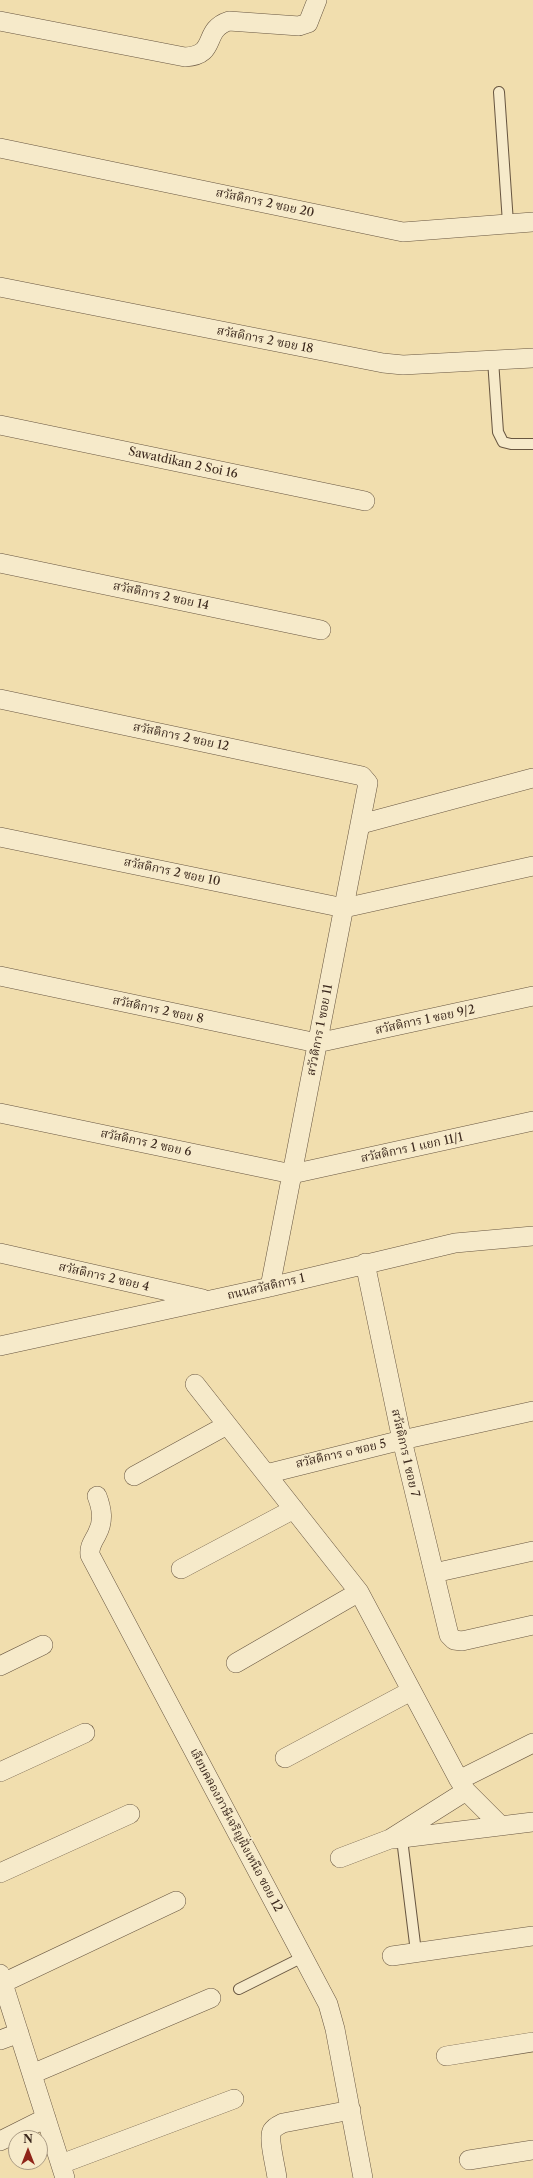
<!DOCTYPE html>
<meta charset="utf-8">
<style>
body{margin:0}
#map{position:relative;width:533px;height:2178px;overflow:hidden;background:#f1deae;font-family:"Libre Caslon Text",serif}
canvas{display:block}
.north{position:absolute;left:8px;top:2130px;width:40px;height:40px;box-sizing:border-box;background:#f6eaca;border:1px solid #ab9c85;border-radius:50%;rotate:0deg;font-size:11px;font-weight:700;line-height:16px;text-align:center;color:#3b281d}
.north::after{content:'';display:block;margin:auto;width:14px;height:18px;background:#8f2418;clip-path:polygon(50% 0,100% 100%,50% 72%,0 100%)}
</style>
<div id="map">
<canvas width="533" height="2178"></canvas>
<div class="north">N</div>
</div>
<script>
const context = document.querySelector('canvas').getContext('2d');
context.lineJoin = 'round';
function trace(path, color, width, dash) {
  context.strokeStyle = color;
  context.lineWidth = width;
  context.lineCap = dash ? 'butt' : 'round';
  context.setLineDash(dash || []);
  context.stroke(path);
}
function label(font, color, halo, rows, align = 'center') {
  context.font = font + ' "Libre Caslon Text","Noto Serif Thai",serif';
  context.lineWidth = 3;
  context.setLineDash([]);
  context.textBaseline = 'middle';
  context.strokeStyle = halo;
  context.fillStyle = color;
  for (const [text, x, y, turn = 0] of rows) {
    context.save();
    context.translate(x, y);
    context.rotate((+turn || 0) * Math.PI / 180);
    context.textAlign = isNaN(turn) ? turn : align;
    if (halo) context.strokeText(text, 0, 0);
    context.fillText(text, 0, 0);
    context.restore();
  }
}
const lane = new Path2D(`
 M499,92L508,223
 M493,360L498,432L503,442L511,444H533
 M402,1839L416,1952
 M239,1989L303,1957`);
const street = new Path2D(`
 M0,21L185,57C219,55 201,30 229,21L299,26L308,23L317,0
 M0,148L403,232L533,222
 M0,287L383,363L403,365L533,358
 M0,425L365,501
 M0,563L321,630
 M0,699L362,776L368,783L270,1287
 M361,824L533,778
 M0,837L344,908L533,866
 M0,976L317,1043L533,996
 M0,1113L292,1174L533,1121
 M0,1253L203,1299
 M365,1263L402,1440L449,1635L454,1640L462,1641L533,1625
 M0,1346L270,1287L455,1243L533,1236
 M195,1384L359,1592L459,1780L466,1791L501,1826
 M266,1474L402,1440L533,1411
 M134,1476L227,1425
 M97,1496C102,1509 104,1521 97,1534C93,1542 89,1546 90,1555L328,2004L335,2029L363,2178
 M181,1569L294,1509
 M434,1573L533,1551
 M236,1663L359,1592
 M0,1666L43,1645
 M285,1758L411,1691
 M0,1772L85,1733
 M459,1780L533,1743
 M394,1839L533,1822
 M340,1858L390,1839L466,1791
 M0,1873L130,1814
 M392,1956L533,1936
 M0,1974L65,2178
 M3,1983L176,1901
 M0,2040L19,2033
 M446,2056L533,2042
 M32,2074L211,1998
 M0,2141L46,2118
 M469,2160L533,2150
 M61,2164L234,2099
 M277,2178C276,2168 268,2139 272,2131C275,2126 279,2125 283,2123L351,2110`);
trace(lane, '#685641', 12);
trace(street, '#685641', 20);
trace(lane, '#f6eaca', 10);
trace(street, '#f6eaca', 19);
label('12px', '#3b281d', '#f6eaca', [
 ["สวัสดิการ 2 ซอย 20",265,203,12],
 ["สวัสดิการ 2 ซอย 18",265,340,11],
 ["Sawatdikan 2 Soi 16",183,463,12],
 ["สวัสดิการ 2 ซอย 14",161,596,12],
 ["สวัสดิการ 2 ซอย 12",181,737,12],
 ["สวัสดิการ 2 ซอย 10",172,872,12],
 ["สวัสดิการ 2 ซอย 8",158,1010,12],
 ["สวัสดิการ 1 ซอย 9/2",425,1020,-12],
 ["สวัวดิการ 1 ซอย 11",320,1030,-79],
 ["สวัสดิการ 2 ซอย 6",146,1143,12],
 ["สวัสดิการ 1 แยก 11/1",412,1148,-12],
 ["สวัสดิการ 2 ซอย 4",104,1277,13],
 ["ถนนสวัสดิการ 1",266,1287,-13],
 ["สวัสดิการ 1 ซอย 7",405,1453,77],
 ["สวัสดิการ ๑ ซอย 5",341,1454,-13],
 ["เลียบคลองภาษีเจริญฝั่งเหนือ ซอย 12",236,1830,62]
]);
</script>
